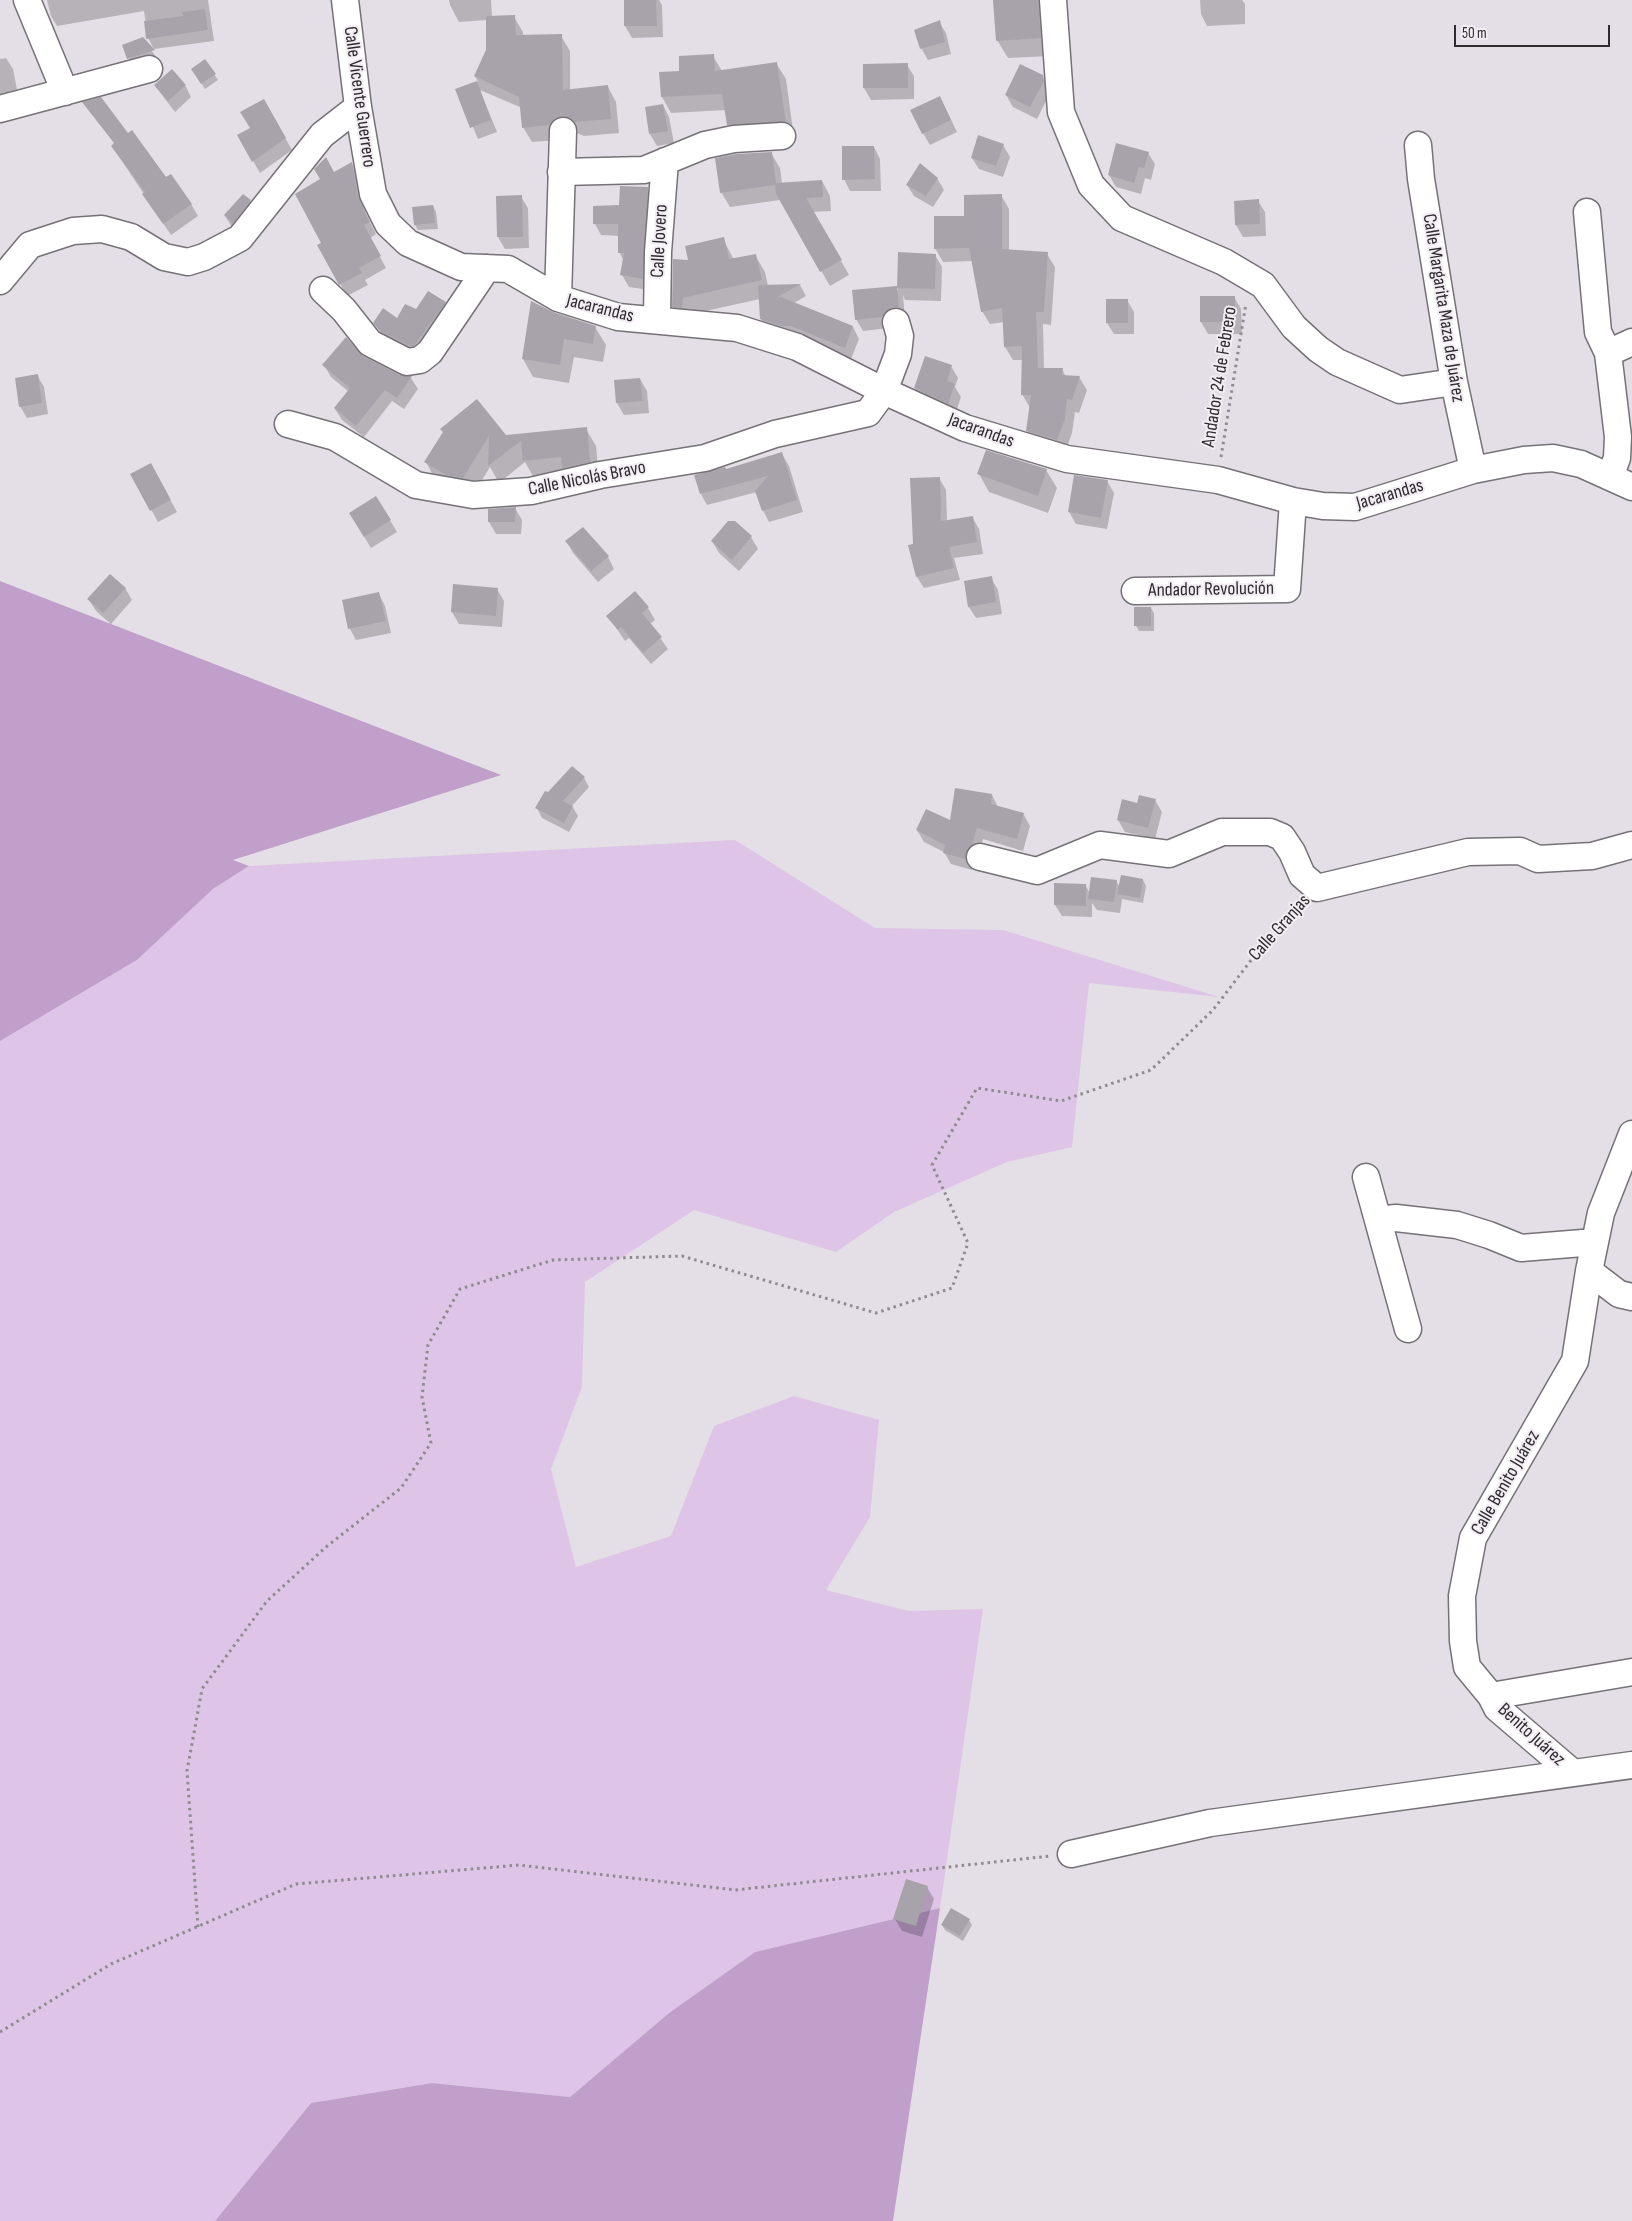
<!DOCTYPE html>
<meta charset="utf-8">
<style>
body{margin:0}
#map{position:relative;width:1632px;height:2221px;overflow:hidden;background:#e4dfe6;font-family:"Sofia Sans Condensed",sans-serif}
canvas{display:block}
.scale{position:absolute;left:1454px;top:25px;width:156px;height:22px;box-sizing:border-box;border:2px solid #2d2b2d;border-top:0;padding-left:6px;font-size:15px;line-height:18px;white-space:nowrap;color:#2d2b2d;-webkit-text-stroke:4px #f2ecf3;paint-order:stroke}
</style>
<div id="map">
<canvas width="1632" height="2221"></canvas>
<div class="scale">50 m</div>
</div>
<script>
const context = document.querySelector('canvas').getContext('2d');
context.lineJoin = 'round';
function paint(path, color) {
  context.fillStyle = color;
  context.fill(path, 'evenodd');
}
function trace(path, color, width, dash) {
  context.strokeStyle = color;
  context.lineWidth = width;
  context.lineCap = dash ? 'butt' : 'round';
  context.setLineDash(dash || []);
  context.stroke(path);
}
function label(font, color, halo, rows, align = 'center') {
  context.font = font + ' "Sofia Sans Condensed",sans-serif';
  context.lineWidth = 4;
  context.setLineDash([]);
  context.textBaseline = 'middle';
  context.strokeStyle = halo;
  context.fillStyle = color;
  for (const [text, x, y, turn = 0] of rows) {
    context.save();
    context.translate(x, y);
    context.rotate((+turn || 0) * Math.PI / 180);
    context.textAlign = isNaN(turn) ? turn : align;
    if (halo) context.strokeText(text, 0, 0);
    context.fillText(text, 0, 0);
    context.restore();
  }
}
paint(new Path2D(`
 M735,840L875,928L1003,930L1219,997L1089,983L1072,1147L1007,1162L894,1212L836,1252L694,1210L585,1282L582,1387L551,1469L576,1567L671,1536L714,1426L794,1396L879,1420L870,1517L826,1590L908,1611L983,1609L940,1908L755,1952L669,2013L570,2097L432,2083L311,2103L215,2221H0V1041L137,960L213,889L249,866Z`), '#dec4e6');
paint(new Path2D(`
 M0,581L501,775L233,860L249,866L213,889L137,960L0,1041Z
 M940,1908L893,2221H215L311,2103L432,2083L570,2097L669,2013L755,1952Z`), '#c0a0cb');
paint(new Path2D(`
 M47,0H208L214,41L154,49L148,38L144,11L57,26L51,16Z
 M449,0H491L492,17H514L523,32V36H561L570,51V90L608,87L616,102L619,133L584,136L572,131L558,140L532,142L523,127L522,108L480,90L497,132L478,139L457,90L478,82L475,76L487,50V20L459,22L450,5Z
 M625,0H659L662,5L663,37L632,38L625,26Z
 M995,0H1047L1050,56L1008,58L997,40Z
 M1200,0H1242L1245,4V24L1207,26L1201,14Z
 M939,22L946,33L951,54L928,60L921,48Z
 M143,39L160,62L135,71L123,46Z
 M713,56L722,71L776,63L786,79L794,138L737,141L728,125L726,110L671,113L662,97L681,72Z
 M6,58L13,69L18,95L0,98V59Z
 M205,61L218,80L205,89L196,75Z
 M907,65L914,76V99L871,100L864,88Z
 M1042,76L1050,93L1037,119L1013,107L1006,95Z
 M185,85L191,97L175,112L155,86Z
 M264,101L292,150L260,173L239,136L251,129Z
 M84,103L127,135L191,204L198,216L171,235L112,146L118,148Z
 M663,105L669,117L674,143L657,146L650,134L646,108Z
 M946,109L957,132L930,145L923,133Z
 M1003,145L1010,157L1003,177L979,169L972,158Z
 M874,147L880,159L881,191H850L844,179Z
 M771,153L780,168L782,183L822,181L830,196L831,211L813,212L849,275L830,286L780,200L730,207L721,192Z
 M1148,153L1155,164L1151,180L1145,178L1141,194L1116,187L1109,175Z
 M326,159L334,173L352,164L358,175L364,210L376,234L370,238L386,268L365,280L368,285L347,296L319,246L322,244L321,179L316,169Z
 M937,178L944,190L933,207L914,196L907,185Z
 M647,188L654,200L649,290L629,287L622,275L624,261L619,252V236L601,235L595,224Z
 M1001,195L1009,209V251L1047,254L1055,267L1051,325L1043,324L1044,369H1062L1066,377H1079L1087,390L1079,413L1075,412L1072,433L1065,453L1035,444L1027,431L1030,408L1022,394L1023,360H1013L1005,347L1004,322L990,324L982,311L973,261L943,262L935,248L965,217Z
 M521,197L528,208L529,248L505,249L498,237Z
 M250,201L257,213L232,227L225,216Z
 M1258,201L1265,212L1266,236L1243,237L1236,225L1235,202Z
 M433,206L436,212L438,229L418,230L415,225L413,208Z
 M723,239L734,260L755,255L765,272L768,286L800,285L806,296L794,303L853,327L859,339L851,359L799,337L768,331L761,319L760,299L692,314L683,323L673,307L690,261Z
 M900,254L935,255L942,267L941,301L905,300L903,295L905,319L889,328L863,331L856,319L896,287L898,291Z
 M1234,297L1241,309L1242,334H1208L1201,322Z
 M1127,300L1134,312V334H1114L1107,323Z
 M445,303L451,313L422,353L387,341L374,323L398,320L416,311Z
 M553,313L595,327L606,345L603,362L574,357L569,383L533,377L523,359Z
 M362,357L400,377L411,378L418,389L404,409L392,401L364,437L342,420L335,409L349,392L331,377L324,365Z
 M951,366L958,378L955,387L961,397L955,415L922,400L915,388Z
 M37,375L44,387L48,414L27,418L20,406Z
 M640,379L647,391L649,413L624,415L617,403L615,381Z
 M586,429L596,446L599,479L534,478L525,462L499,483L490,467L473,495L435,479L426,462L444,433L506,436Z
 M782,454L789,466L803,512L769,522L763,510L757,492L707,505L701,494L726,471Z
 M151,465L177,512L158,522L132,475Z
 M1046,470L1057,488L1048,513L989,492L979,474Z
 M939,478L946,490L947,521L972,517L979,529L983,554L954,558L960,580L924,588L917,577L914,545Z
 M1107,481L1114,493L1107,529L1076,524L1069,512Z
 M376,497L397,532L371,548L357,525Z
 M515,508L522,520L521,534H496L489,522Z
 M751,537L758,549L739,571L719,553L712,541Z
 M567,542L608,557L614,569L598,582L573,553Z
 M991,578L998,590L1002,614L976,618L969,607Z
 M125,588L132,600L111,624L96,611L89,600Z
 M497,589L504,601L502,627L459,624L452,612Z
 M635,593L648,608L655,620L650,624L668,649L651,664L629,638L625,641L608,616Z
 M379,594L385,606L391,633L356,640L350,629Z
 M1151,608L1154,613V631H1139L1136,626Z
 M584,778L589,787L572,806L578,816L569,832L542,818L537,808L548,794Z
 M992,795L998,807L1024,815L1030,826L1023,851L983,839L978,857L972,865V870L951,864L944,852L924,842L917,830L951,822Z
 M1155,800L1162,812L1155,839L1125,832L1118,820Z
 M1143,880L1146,886L1143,903L1122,899L1120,913L1097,910L1092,903V917L1062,916L1055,905L1086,886L1090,894L1116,881L1120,887Z
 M927,1887L934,1899L922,1937L902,1931L895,1919Z
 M969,1920L972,1925L963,1941L945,1930L942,1925Z`), '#0003');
paint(new Path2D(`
 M624,0H656L657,26H624Z
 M993,0H1038L1041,38L996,41Z
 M205,9L208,30L146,39L144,21L183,16L182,12Z
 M515,15L516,35L562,34L563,90L608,85L611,119L574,122L563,116L556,118L550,125L522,128L519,97L474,76L486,50V16Z
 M940,20L945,42L920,49L914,30Z
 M143,37L155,50L127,59L122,45Z
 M714,54L715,71L777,62L786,122L727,125L722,94L661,97L659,72L679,71V56Z
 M205,59L216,74L201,84L191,69Z
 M908,63V88H863V64Z
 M1020,64L1043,75L1044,81L1030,107L1005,95Z
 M172,69L186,85L168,101L154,85Z
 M477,81L491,120L470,128L455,89Z
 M940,96L951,120L922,134L910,110Z
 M101,97L128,133L132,130L166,177L171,174L192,204L163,224L142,194L145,192L111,146L114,143L82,102Z
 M264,99L286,138L252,162L237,135L250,128L240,112Z
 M663,104L668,131L649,134L645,107Z
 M978,135L1004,144L996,166L971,158Z
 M1116,143L1149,152L1144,168L1139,167L1134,183L1108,175Z
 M842,146H874L875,179L842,180Z
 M772,152L776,183L822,180L823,197L806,198L842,260L820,272L776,194L775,185L720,193L715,158L736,154Z
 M326,157L334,172L352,162L358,197L370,222L364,225L381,256L359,268L362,273L339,285L317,245L321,243L295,194L320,179L314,169Z
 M920,163L938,178L926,196L906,185Z
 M620,186L648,187L643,279L620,275L624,253H618V224H593V206L619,205Z
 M243,194L251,200L233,223L224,215Z
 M1002,194V249L1048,252L1044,312H1036L1038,368H1063L1062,375L1080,376L1072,400L1067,399L1065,419L1057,440L1026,431L1031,395H1021L1022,346L1004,347L1002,308L981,312L969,248L934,249V216H964V195Z
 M522,195L523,237H497L496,196Z
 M1259,199L1260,224L1235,225L1234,201Z
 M433,205L435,223L414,225L412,207Z
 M724,237L729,259L756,254L762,280L683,298L682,308L672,307L673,259L688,260L685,246Z
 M898,252L936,254L935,289L897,288Z
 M801,284L777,297H781L853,326L845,348L791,326H782L760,319L758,285Z
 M897,286L899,307L891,308L882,317L855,320L852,290Z
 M428,291L446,302L414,346H410L380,331L373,323L383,308L397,318L405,304L416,309Z
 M1200,296H1235V322H1200Z
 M1106,299H1128V323H1106Z
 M531,301L553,312L596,326L593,344L564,339L560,365L522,359Z
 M346,337L363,356L400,375L412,376L397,398L385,390L356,426L334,408L350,388L322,365Z
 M925,356L952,365L947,381L955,384L948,404L914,388Z
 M38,374L42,403L19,407L15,378Z
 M640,378L643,401L616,403L614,380Z
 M477,399L506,435L587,427L590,462L562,468L561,457L523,461L521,441L488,466L489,436L463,478L446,475L424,462L443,432L440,429Z
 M986,450L1047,469L1038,496L977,474Z
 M782,452L797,500L762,511L755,491L768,476L700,494L694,475L725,467L726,469Z
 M151,463L171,500L150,511L130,474Z
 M1074,475L1108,480L1101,518L1068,512Z
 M940,477L941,521L973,516L977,542L949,547L954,568L916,577L908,545L913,544L910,478Z
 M376,496L391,520L364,537L349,513Z
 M516,507L515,522H488V509Z
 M728,521H735L752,536L732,560L711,541Z
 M583,527L609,556L591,571L565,541Z
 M110,574L126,588L103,613L87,599Z
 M992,576L996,602L968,607L964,581Z
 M453,584L498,588L496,616L451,612Z
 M635,591L649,607L642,613L662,637L643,653L621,627L618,630L606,616Z
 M379,592L386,621L348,629L342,600Z
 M1134,607H1151V626H1134Z
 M572,766L585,777L563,801L573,806L564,823L535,808L545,791L548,792Z
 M955,788L992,794L991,804L1024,813L1017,839L977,828L972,845L966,853L965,859L943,853L945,845L916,830L926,809L950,820Z
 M1139,795L1156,799L1148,828L1117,820L1122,799L1137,803Z
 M1121,875L1143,879L1140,898L1117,894Z
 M1091,877L1117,880L1114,902L1088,899Z
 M1054,883L1086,884V906L1054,905Z
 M906,1879L928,1886L916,1926L893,1919Z
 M951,1908L970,1919L960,1936L941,1925Z`), '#a8a3aa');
const minor = new Path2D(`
 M27,0L65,92
 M345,0L358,107L373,194L388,224L408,243L461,267L508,269L558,298L618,317L737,328L797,347L884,391L965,428L1067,459L1218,480L1293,501L1323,506L1355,507L1473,470L1524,460L1553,458L1581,464L1632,487
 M1053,0L1061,112L1091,185L1122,218L1224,262L1263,285L1294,327L1318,349L1337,362L1400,390L1454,382
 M0,109L149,69
 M1418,145L1421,179L1454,382L1473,470
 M561,172L644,170L705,145L734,139L782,136
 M1587,212L1598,332L1608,353L1618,437L1617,458L1610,477
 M0,281L30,245L73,231L102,229L131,237L164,257L188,262L204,257L240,238L322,135L358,107
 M323,290L344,310L370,343L407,362L420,360L430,352L487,268
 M558,298L563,131
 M657,320L658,252L665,161
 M1608,353L1632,342
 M288,424L335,437L416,485L473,495L531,491L600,475L705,458L775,434L868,413L884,391L898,354L900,336L896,322
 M1135,591L1287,589L1293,501
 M980,857L1037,871L1100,845L1169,854L1222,832H1270L1282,837L1292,852L1302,875L1317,888L1468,852L1520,851L1538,859L1592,856L1632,845
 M1366,1177L1408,1329
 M1378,1220L1396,1218L1457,1225L1489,1235L1521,1248L1595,1242
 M1589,1271L1619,1294L1632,1297
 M1491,1696L1632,1672
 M1573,1773L1497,1708L1491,1696L1467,1667L1463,1641L1462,1596L1473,1538L1575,1361L1589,1271L1601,1213L1632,1134
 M1071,1854L1210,1823L1632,1765`);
trace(minor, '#767177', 29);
trace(new Path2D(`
 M1221,457L1246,303
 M198,1927L187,1771L202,1689L267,1601L326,1547L401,1488L431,1443L422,1397L428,1345L460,1289L553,1260L682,1256L876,1313L952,1288L968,1243L932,1165L977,1088L1061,1101L1151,1070L1213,1010L1268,938L1302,903
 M0,2032L111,1964L296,1884L519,1865L735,1890L1050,1856`), '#8e8a8f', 3, [2.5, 4]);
trace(minor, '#fff', 26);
label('19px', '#2d2b2d', '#f2ecf3', [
 ["Calle Vicente Guerrero",359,97,82],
 ["Calle Jovero",660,241,-87],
 ["Calle Margarita Maza de Juárez",1443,308,81],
 ["Jacarandas",600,309,14],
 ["Andador 24 de Febrero",1220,377,-81],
 ["Jacarandas",981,431,20],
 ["Calle Nicolás Bravo",587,479,-11],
 ["Jacarandas",1390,495,-16],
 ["Andador Revolución",1211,590,-1],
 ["Calle Granjas",1280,928,-48],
 ["Calle Benito Juárez",1506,1483,-60],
 ["Benito Juárez",1531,1735,42]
]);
</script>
